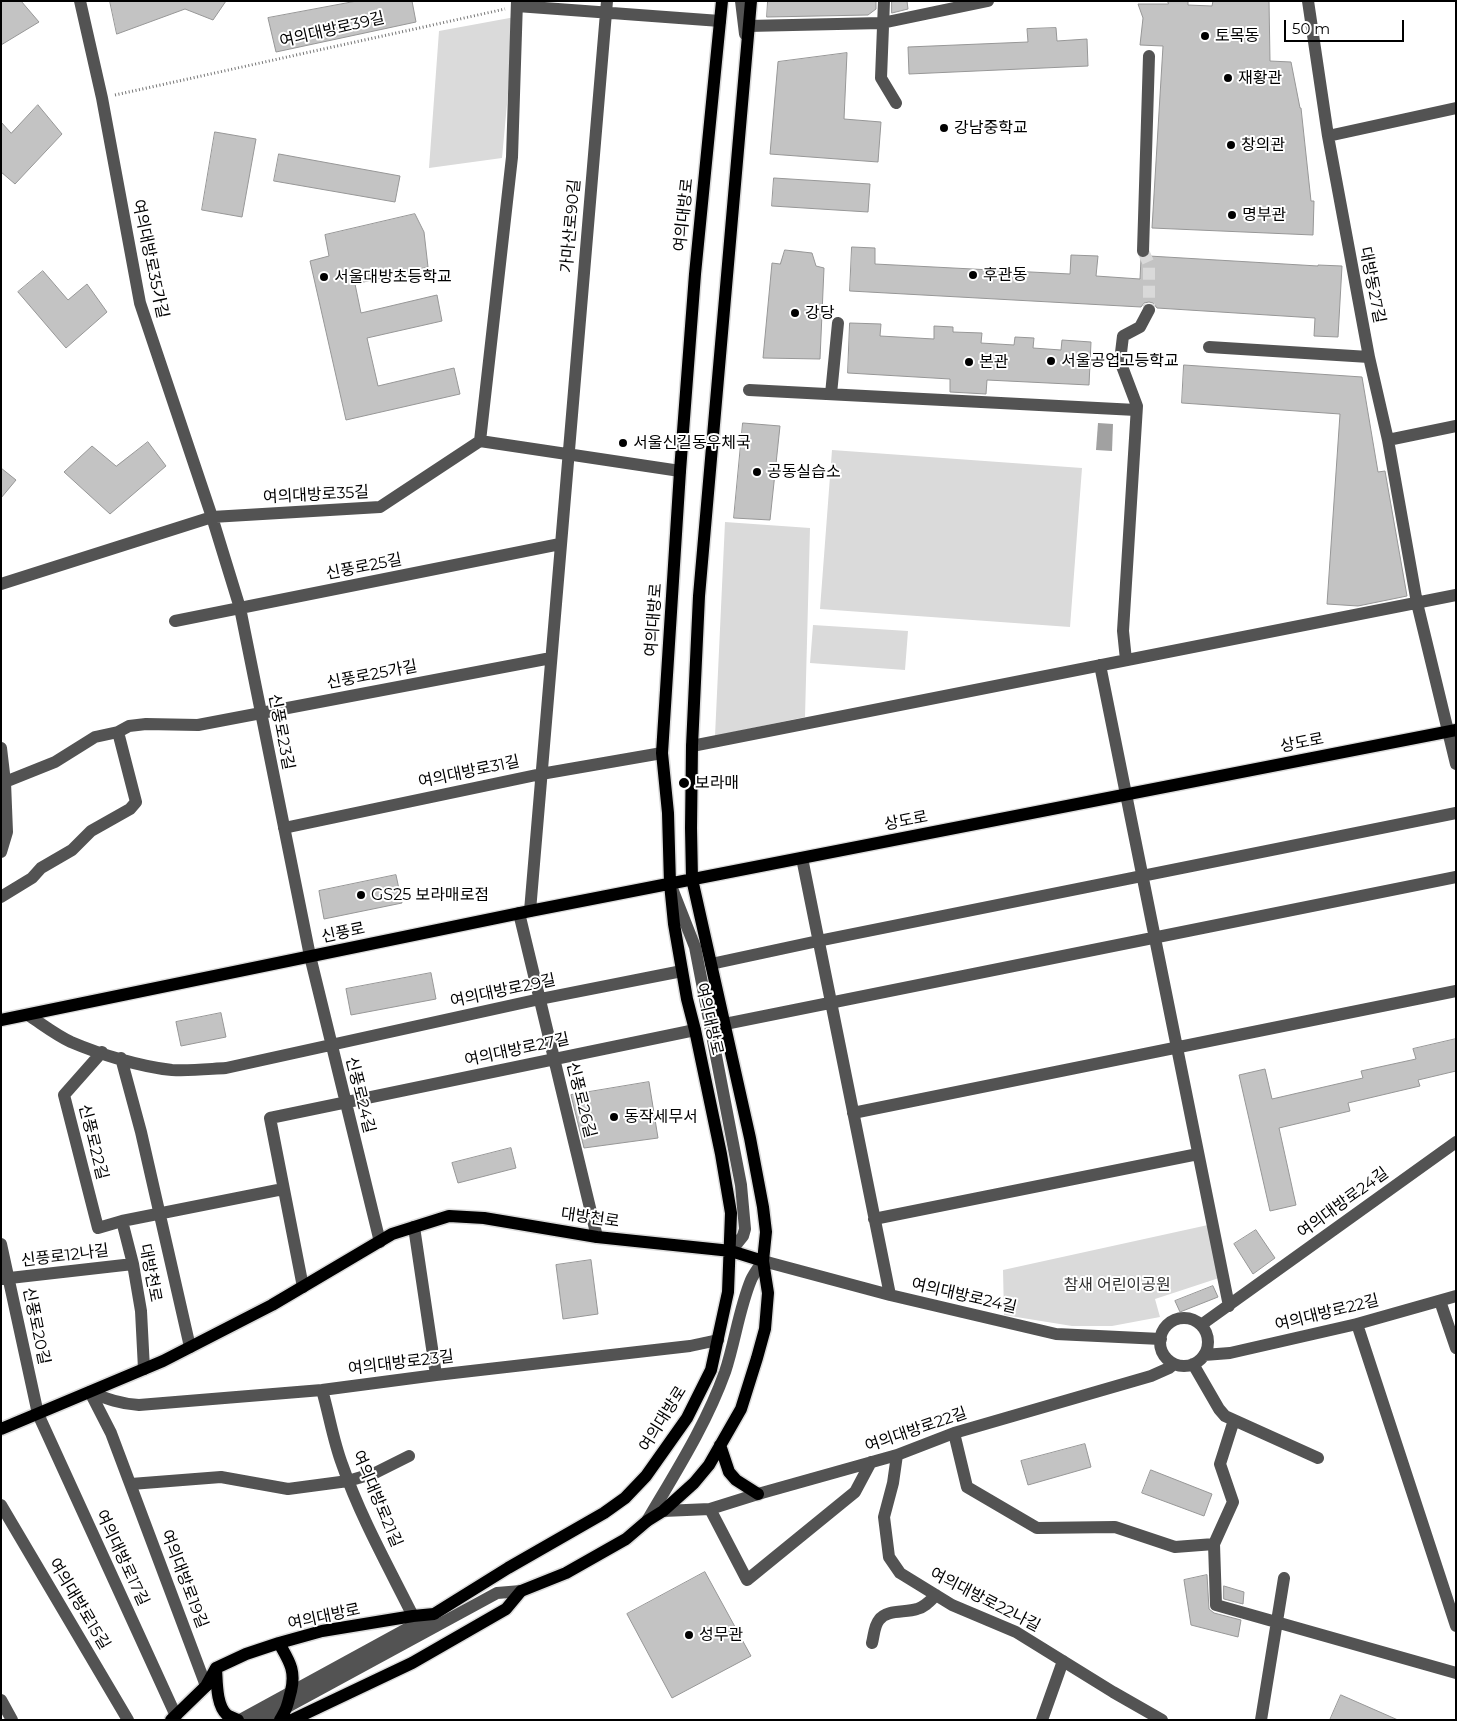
<!DOCTYPE html>
<meta charset="utf-8">
<style>
body{margin:0}
#map{position:relative;width:1457px;height:1721px;overflow:hidden;background:#fff;font-family:Montserrat,sans-serif}
canvas{display:block}
.frame{position:absolute;inset:0;border:2px solid #000;pointer-events:none}
.scale{position:absolute;left:1284px;top:20px;width:120px;height:22px;box-sizing:border-box;border:2px solid #000;border-top:0;padding-left:6px;font-size:15px;line-height:18px;white-space:nowrap;color:#000;-webkit-text-stroke:4px #fff;paint-order:stroke}
</style>
<div id="map">
<canvas width="1457" height="1721"></canvas>
<div class="frame"></div>
<div class="scale">50 m</div>
</div>
<script>
const context = document.querySelector('canvas').getContext('2d');
context.lineJoin = 'round';
function paint(path, color) {
  context.fillStyle = color;
  context.fill(path, 'evenodd');
}
function trace(path, color, width, dash) {
  context.strokeStyle = color;
  context.lineWidth = width;
  context.lineCap = dash ? 'butt' : 'round';
  context.setLineDash(dash || []);
  context.stroke(path);
}
function label(font, color, halo, rows, align = 'center') {
  context.font = font + ' Montserrat,"Noto Sans KR",sans-serif';
  context.lineWidth = 4;
  context.setLineDash([]);
  context.textBaseline = 'middle';
  context.strokeStyle = halo;
  context.fillStyle = color;
  for (const [text, x, y, turn = 0] of rows) {
    context.save();
    context.translate(x, y);
    context.rotate((+turn || 0) * Math.PI / 180);
    context.textAlign = isNaN(turn) ? turn : align;
    if (halo) context.strokeText(text, 0, 0);
    context.fillText(text, 0, 0);
    context.restore();
  }
}
paint(new Path2D(`
 M515,17L502,158L429,168L439,31Z
 M832,450L1082,468L1070,627L820,609Z
 M725,522L810,528L805,717L715,736Z
 M813,625L908,631L905,670L810,663Z
 M1208,1225L1219,1278L1155,1299L1160,1317L1112,1326H1072L1004,1315L1003,1270Z`), '#dadada');
paint(new Path2D(`
 M1098,423L1113,424L1112,451L1096,450Z`), '#a1a1a1');
const building = new Path2D(`
 M1,1H21L39,22L1,45Z
 M110,1H226L213,20L185,9L117,34Z
 M357,1H412L416,22L276,52L268,18Z
 M768,1H876V9L868,15L767,17Z
 M892,1H907L908,9L892,13Z
 M1168,1H1188V5L1212,6L1213,1H1269L1270,61L1291,62L1300,108H1301L1311,201H1314L1313,235L1152,228L1163,46L1140,45L1143,18L1138,4H1168Z
 M1056,28L1057,41L1087,39L1088,66L909,74L908,47L1028,42L1027,29Z
 M847,53L844,119L881,122L878,162L770,154L778,62Z
 M38,105L62,134L15,184L1,172V122L11,133Z
 M215,132L256,139L242,217L202,210Z
 M279,154L400,176L395,202L274,181Z
 M774,178L870,184L868,212L772,206Z
 M415,214L424,232L428,267L355,284L361,313L437,295L442,321L367,338L378,386L454,368L460,394L346,420L310,261L329,256L325,235Z
 M852,247L875,248V264L1070,274L1071,255L1098,256L1096,276L1140,279L1141,259L1146,258L1149,256L1318,266V265L1342,266L1338,337L1314,336L1315,318L1157,308L1153,303L1149,302L1144,303L1141,307L850,291Z
 M785,250L812,253L816,266L824,268L820,359L763,358L772,263L780,264Z
 M43,271L68,300L87,284L107,312L66,348L18,292Z
 M850,323L881,324L880,336L934,339V326L953,327V332L982,333L981,343L1014,345L1015,337L1034,338L1033,348L1061,350L1062,340L1091,342L1089,385L987,380L986,394L950,392V379L848,373Z
 M1184,365L1362,377L1378,472L1385,471L1407,596L1358,606L1327,604L1340,414L1182,403Z
 M743,423L780,426L770,520L734,518Z
 M148,442L166,466L110,514L64,472L92,446L116,466Z
 M1,468L16,480L1,498Z
 M396,875L402,903L324,919L319,891Z
 M431,973L436,999L351,1015L346,989Z
 M221,1013L226,1037L181,1046L176,1022Z
 M1456,1039V1071L1418,1080L1420,1086L1348,1103L1350,1111L1279,1128L1296,1205L1270,1211L1239,1075L1265,1069L1272,1099L1363,1078L1361,1071L1416,1059L1413,1049Z
 M649,1082L658,1138L584,1148L571,1095Z
 M511,1148L516,1168L458,1183L452,1163Z
 M1256,1230L1275,1258L1253,1274L1234,1244Z
 M591,1260L598,1314L563,1319L556,1265Z
 M1213,1286L1218,1297L1180,1312L1175,1301Z
 M1085,1444L1091,1467L1028,1485L1021,1461Z
 M1151,1470L1212,1494L1204,1516L1142,1493Z
 M705,1572L751,1656L672,1698L627,1614Z
 M1207,1575L1209,1609L1214,1613L1241,1620L1238,1637L1191,1625L1184,1580Z
 M1224,1586L1244,1592L1243,1604L1224,1599Z
 M1341,1695L1398,1720H1330Z`);
paint(building, '#c3c3c3');
trace(building, '#979797', 1);
trace(new Path2D(`
 M1143,251L1149,264V310`), '#d9d9d9', 12, [12, 6]);
const major = new Path2D(`
 M1,1020L530,911L1456,730
 M1,1429L163,1361L272,1305L392,1234L449,1216L484,1218L597,1237L731,1251L763,1261
 M720,1445L729,1472L736,1480L758,1494
 M279,1643C289,1661 296,1670 291,1691C287,1706 288,1706 280,1720
 M216,1668C217,1682 216,1705 227,1715C230,1717 235,1718 238,1720
 M171,1720L206,1686L216,1668L246,1654L279,1643L322,1631L413,1616L434,1614L508,1568L604,1513L625,1498L646,1476L687,1418L711,1370L728,1292L731,1213L721,1154L695,1030L687,999L674,924L670,884L668,813L662,753L680,471L695,274L722,1
 M292,1720L412,1663L506,1609L521,1591L566,1573L626,1539L647,1521L663,1511L694,1483L709,1465L741,1409L757,1358L765,1329L768,1293L763,1261L766,1232L763,1207L750,1138L692,879L691,828L692,746L699,596L751,1`);
trace(major, '#dbdbdb', 15);
trace(new Path2D(`
 M115,95L505,9`), '#757575', 3, [1, 2.5]);
trace(new Path2D(`
 M80,1L102,98L140,303L212,517L240,608L310,956L380,1242
 M741,1L745,34
 M884,1L881,78L896,103
 M1308,1L1328,136L1369,357L1388,440L1417,603L1456,764
 M517,6L720,21
 M748,26L882,23L988,1
 M1328,136L1456,108
 M1143,251L1149,56
 M1209,347L1369,357
 M749,390L1136,410
 M831,394L838,323
 M1388,440L1456,426
 M480,441L512,157L517,1
 M1,584L212,517L380,507L480,441L680,471
 M175,621L560,544
 M1126,660L1123,631L1137,406L1120,361L1123,336L1140,327L1149,310
 M1100,665L1229,1306
 M692,746L1456,595
 M1,748L5,782L7,832L1,852
 M5,782L55,762L95,737L118,732L129,726L146,724L198,725L551,658
 M284,828L541,774L662,753
 M802,858L890,1295
 M673,891L695,947L741,1185L745,1229L743,1236L731,1251
 M1,897L32,878L41,868L72,850L91,831L130,809L136,802L118,732
 M530,911L607,1
 M519,913L597,1237
 M711,964L818,941L1456,813
 M28,1015C42,1024 56,1035 71,1042C99,1054 141,1067 172,1070C190,1071 208,1069 226,1068L540,999L682,971
 M725,1024L1456,877
 M102,1052L64,1095L98,1228L122,1221L283,1189
 M121,1058L141,1132L190,1347
 M853,1113L1456,991
 M874,1219L1198,1154
 M122,1221L133,1264L141,1311L144,1369
 M414,1227L436,1375
 M1,1244L38,1414L176,1716
 M1,1279L133,1264
 M303,1287L270,1118L695,1030
 M1440,1301L1456,1348
 M1160 1342a24 24 0 1 1 48 0a24 24 0 1 1-48 0Z
 M1357,1324L1456,1626
 M1201,1325L1456,1142
 M1204,1355L1230,1353L1357,1324L1456,1296
 M1193,1364L1219,1409L1225,1416L1318,1458
 M322,1390C329,1414 333,1440 342,1464C360,1516 388,1566 413,1616
 M90,1392C107,1399 121,1404 139,1405L322,1390L436,1375L690,1346L718,1340
 M90,1392L111,1433L206,1686
 M954,1433L967,1487L1037,1528L1115,1527L1175,1547L1214,1544L1216,1605L1456,1673
 M897,1455L893,1483L884,1517L889,1557L900,1573L952,1605L1016,1632L1113,1692L1162,1720
 M131,1484L221,1477L288,1489L348,1481L375,1473L409,1456
 M1,1505L128,1720
 M710,1509L747,1580L855,1492L871,1462
 M663,1511L710,1509L758,1494L897,1455L954,1433L1151,1376L1169,1368L1174,1364
 M647,1521C675,1473 706,1425 725,1372C735,1342 739,1309 751,1280C754,1273 759,1267 763,1261L890,1295L1056,1334L1161,1339
 M1214,1544L1233,1502L1220,1464L1234,1420
 M872,1643C874,1636 874,1626 879,1620C887,1609 905,1613 917,1609C925,1607 930,1601 936,1595
 M1,1700L12,1720
 M240,1720L434,1614
 M259,1720L289,1706L497,1593L521,1591
 M1042,1720L1063,1661
 M1261,1720L1284,1578`), '#535353', 12);
trace(major, '#000', 12);
for (const [x, y, r, color] of [
 [1205,36,5,"#000"],
 [1228,78,5,"#000"],
 [944,128,5,"#000"],
 [1231,145,5,"#000"],
 [1232,215,5,"#000"],
 [973,275,5,"#000"],
 [324,277,5,"#000"],
 [795,313,5,"#000"],
 [1051,361,5,"#000"],
 [969,362,5,"#000"],
 [623,443,5,"#000"],
 [757,472,5,"#000"],
 [684,783,6,"#000"],
 [361,895,5,"#000"],
 [614,1117,5,"#000"],
 [689,1635,5,"#000"]
]) {
  const dot = new Path2D();
  dot.arc(x, y, r, 0, 2 * Math.PI);
  context.fillStyle = color;
  context.fill(dot);
  trace(dot, '#fff', 2);
}
label('16px', '#000', '#fff', [
 ["여의대방로39길",332,30,-13],
 ["여의대방로",684,215,-84],
 ["가마산로90길",571,226,-85],
 ["여의대방로35가길",150,259,78],
 ["대방동27길",1372,285,79],
 ["여의대방로35길",316,495,-3],
 ["신풍로25길",364,567,-11],
 ["여의대방로",654,620,-86],
 ["신풍로25가길",372,675,-11],
 ["신풍로23길",281,732,79],
 ["상도로",1302,743,-11],
 ["여의대방로31길",469,772,-12],
 ["상도로",906,821,-11],
 ["신풍로",343,933,-12],
 ["여의대방로29길",503,991,-12],
 ["여의대방로",709,1019,77],
 ["여의대방로27길",517,1050,-12],
 ["신풍로24길",360,1095,76],
 ["신풍로26길",581,1100,76],
 ["신풍로22길",93,1142,76],
 ["여의대방로24길",1343,1203,-36],
 ["대방천로",590,1218,8],
 ["신풍로12나길",65,1256,-7],
 ["대방천로",150,1273,79],
 ["여의대방로24길",964,1296,13],
 ["여의대방로22길",1327,1313,-14],
 ["신풍로20길",36,1326,78],
 ["여의대방로23길",401,1363,-7],
 ["여의대방로",663,1419,-58],
 ["여의대방로22길",916,1430,-19],
 ["여의대방로21길",377,1499,67],
 ["여의대방로17길",122,1558,65],
 ["여의대방로19길",184,1579,69],
 ["여의대방로22나길",985,1600,27],
 ["여의대방로15길",79,1604,59],
 ["여의대방로",324,1617,-12]
]);
label('16px', '#000', '#fff', [
 ["토목동",1215,36],
 ["재황관",1238,78],
 ["강남중학교",954,128],
 ["창의관",1241,145],
 ["명부관",1242,215],
 ["후관동",983,275],
 ["서울대방초등학교",334,277],
 ["강당",805,313],
 ["서울공업고등학교",1061,361],
 ["본관",979,362],
 ["서울신길동우체국",633,443],
 ["공동실습소",767,472],
 ["보라매",695,783],
 ["GS25 보라매로점",371,895],
 ["동작세무서",624,1117],
 ["성무관",699,1635]
], 'left');
label('16px', '#313131', '#fff', [
 ["참새 어린이공원",1117,1285]
]);
</script>
